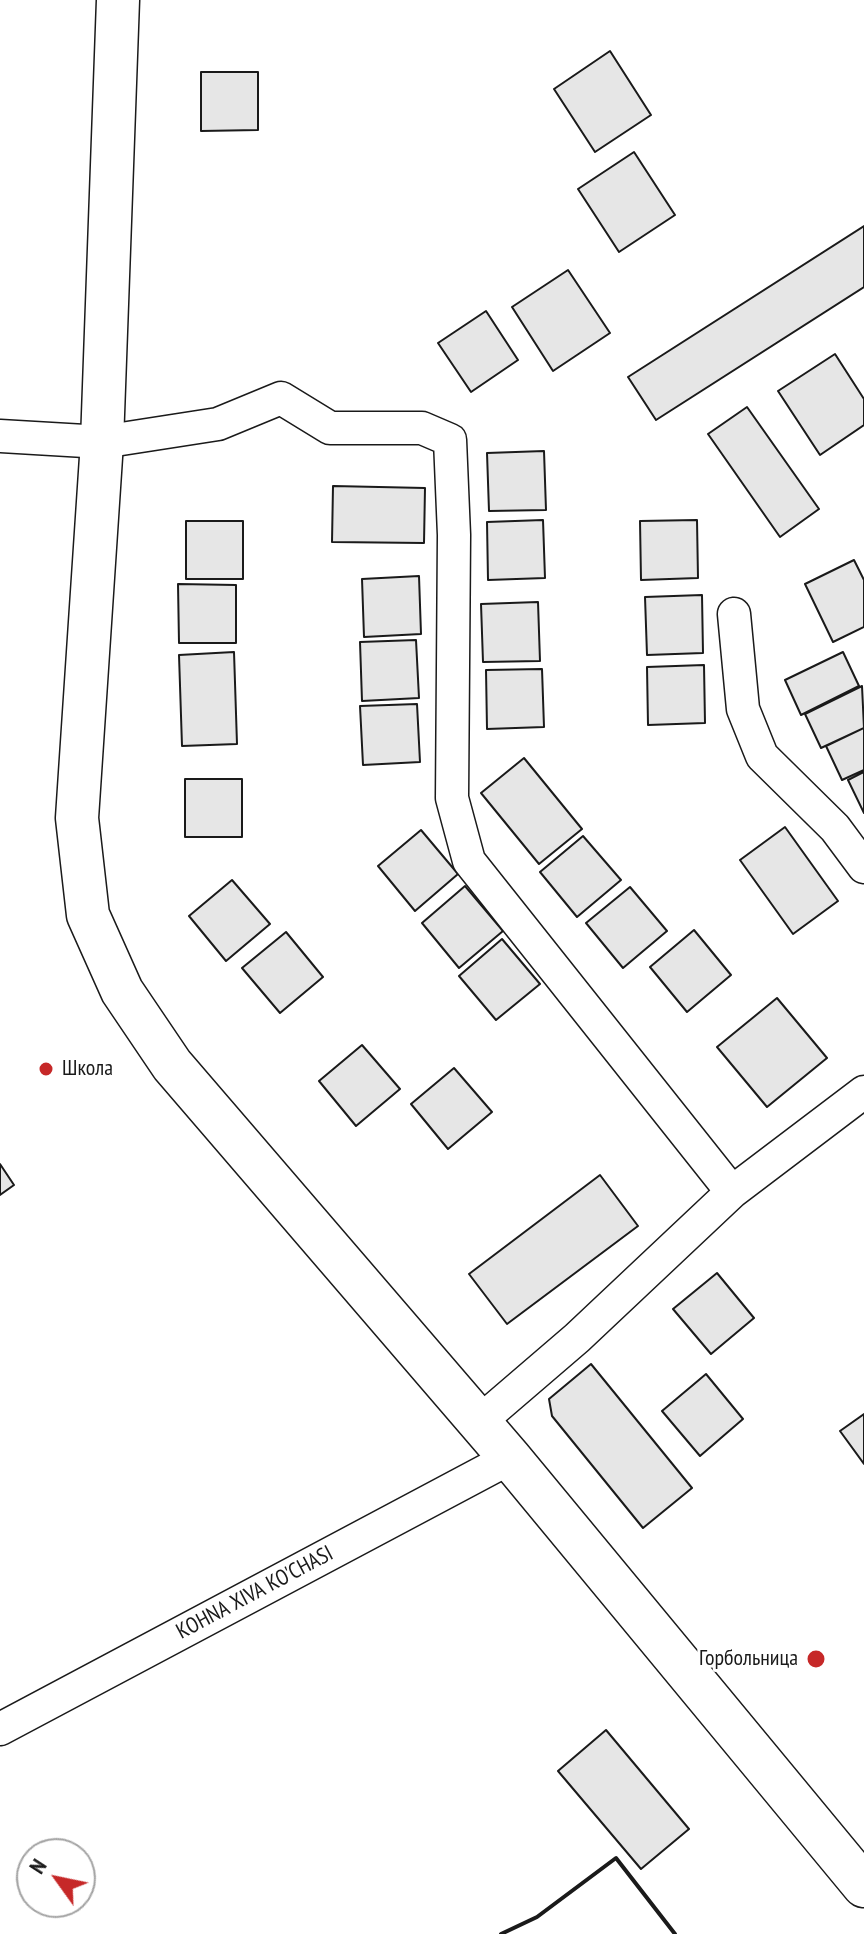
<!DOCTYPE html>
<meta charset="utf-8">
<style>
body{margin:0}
#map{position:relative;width:864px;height:1934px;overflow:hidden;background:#fff;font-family:"PT Sans Narrow",sans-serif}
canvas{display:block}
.north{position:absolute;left:16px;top:1838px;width:80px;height:80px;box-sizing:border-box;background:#fff;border:2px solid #a3a3a3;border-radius:50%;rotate:303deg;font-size:22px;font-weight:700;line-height:32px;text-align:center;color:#1a1a1a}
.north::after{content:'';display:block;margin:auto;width:28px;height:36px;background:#c62828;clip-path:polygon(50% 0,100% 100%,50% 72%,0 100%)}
</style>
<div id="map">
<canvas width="864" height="1934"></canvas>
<div class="north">N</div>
</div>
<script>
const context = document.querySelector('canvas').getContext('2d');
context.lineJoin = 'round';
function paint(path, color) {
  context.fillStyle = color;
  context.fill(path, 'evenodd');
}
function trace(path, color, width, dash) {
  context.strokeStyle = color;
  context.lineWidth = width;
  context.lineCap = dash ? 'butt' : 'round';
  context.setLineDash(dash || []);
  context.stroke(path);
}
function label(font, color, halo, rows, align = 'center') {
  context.font = font + ' "PT Sans Narrow",sans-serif';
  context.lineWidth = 6;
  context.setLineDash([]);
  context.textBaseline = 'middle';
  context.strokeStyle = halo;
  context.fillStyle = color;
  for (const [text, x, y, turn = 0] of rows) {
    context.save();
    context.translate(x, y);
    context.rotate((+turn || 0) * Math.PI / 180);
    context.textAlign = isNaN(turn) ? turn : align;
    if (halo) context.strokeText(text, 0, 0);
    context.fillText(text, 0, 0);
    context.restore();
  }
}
const building = new Path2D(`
 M610,51L651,115L595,152L554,89Z
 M201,72H258V130L201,131Z
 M634,152L675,215L619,252L578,189Z
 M864,226V287L656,420L628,377Z
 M568,270L610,333L553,371L512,307Z
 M486,311L518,360L471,392L438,343Z
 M835,354L864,399V425L820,455L778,391Z
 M747,407L819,509L780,537L708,434Z
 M544,451L546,510L489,511L487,453Z
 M333,486L425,488L424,543L332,542Z
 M543,520L545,578L488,580L487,522Z
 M697,520L698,578L641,580L640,521Z
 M186,521H243V579H186Z
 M854,560L864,580V627L833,642L805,584Z
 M419,576L421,634L364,637L362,579Z
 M178,584L236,585V643H179Z
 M702,595L703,653L647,655L645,597Z
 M538,602L540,661L483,662L481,604Z
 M416,640L419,698L362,701L360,642Z
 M234,652L237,744L182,746L179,655Z
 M843,652L859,686L801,715L785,680Z
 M704,665L705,723L648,725L647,667Z
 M542,669L544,727L487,729L486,670Z
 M862,686L864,728L821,748L805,714Z
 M417,704L420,762L363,765L360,706Z
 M864,728V770L842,780L826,746Z
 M524,758L582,829L539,864L481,793Z
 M864,772V813L848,780Z
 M185,779H242V837H185Z
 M785,827L838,901L793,934L740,860Z
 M421,830L458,874L415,911L378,866Z
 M583,836L621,880L577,917L540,872Z
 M232,880L270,924L226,961L189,916Z
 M465,886L503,931L459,968L422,923Z
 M630,887L667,931L623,968L586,923Z
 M694,930L731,975L687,1012L650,967Z
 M286,932L323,977L280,1013L242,968Z
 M502,939L540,984L496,1020L459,976Z
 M777,998L827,1058L767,1107L717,1047Z
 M362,1045L400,1089L356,1126L319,1081Z
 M454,1068L492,1112L448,1149L411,1104Z
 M0,1164L14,1185L0,1195Z
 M600,1175L638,1226L507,1324L469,1274Z
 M717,1273L754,1318L711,1354L673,1309Z
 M591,1364L692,1488L643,1528L552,1416L549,1399Z
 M706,1374L743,1419L700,1456L662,1411Z
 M864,1414V1464L840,1431Z
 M606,1730L689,1829L641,1869L558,1771Z`);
paint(building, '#e6e6e6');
trace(building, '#1a1a1a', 2);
const minor = new Path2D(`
 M0,436L102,442L218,424L281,398L330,428H422L450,440L454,535L452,798L469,861L732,1192
 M734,614L743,709L762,756L835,828L864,867
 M478,1423L577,1338L732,1192L864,1092
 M0,1729L510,1458`);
const major = new Path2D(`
 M118,0L102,442L77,818L88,915L122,991L172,1065L510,1458L864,1886`);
trace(minor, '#1a1a1a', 35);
trace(major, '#1a1a1a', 45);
trace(minor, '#fff', 32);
trace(major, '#fff', 42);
trace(new Path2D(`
 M501,1934L537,1917L616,1858L675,1934`), '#1a1a1a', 4);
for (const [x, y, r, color] of [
 [46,1069,8,"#c62828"],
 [816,1659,10,"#c62828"]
]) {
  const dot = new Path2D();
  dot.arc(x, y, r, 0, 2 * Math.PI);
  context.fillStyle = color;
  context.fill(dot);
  trace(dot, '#fff', 3);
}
label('22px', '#1a1a1a', '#fff', [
 ["Школа",62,1069],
 ["Горбольница",798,1659,"right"]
], 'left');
label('22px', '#1a1a1a', '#fff', [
 ["KOHNA XIVA KO'CHASI",255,1593,-28]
]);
</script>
